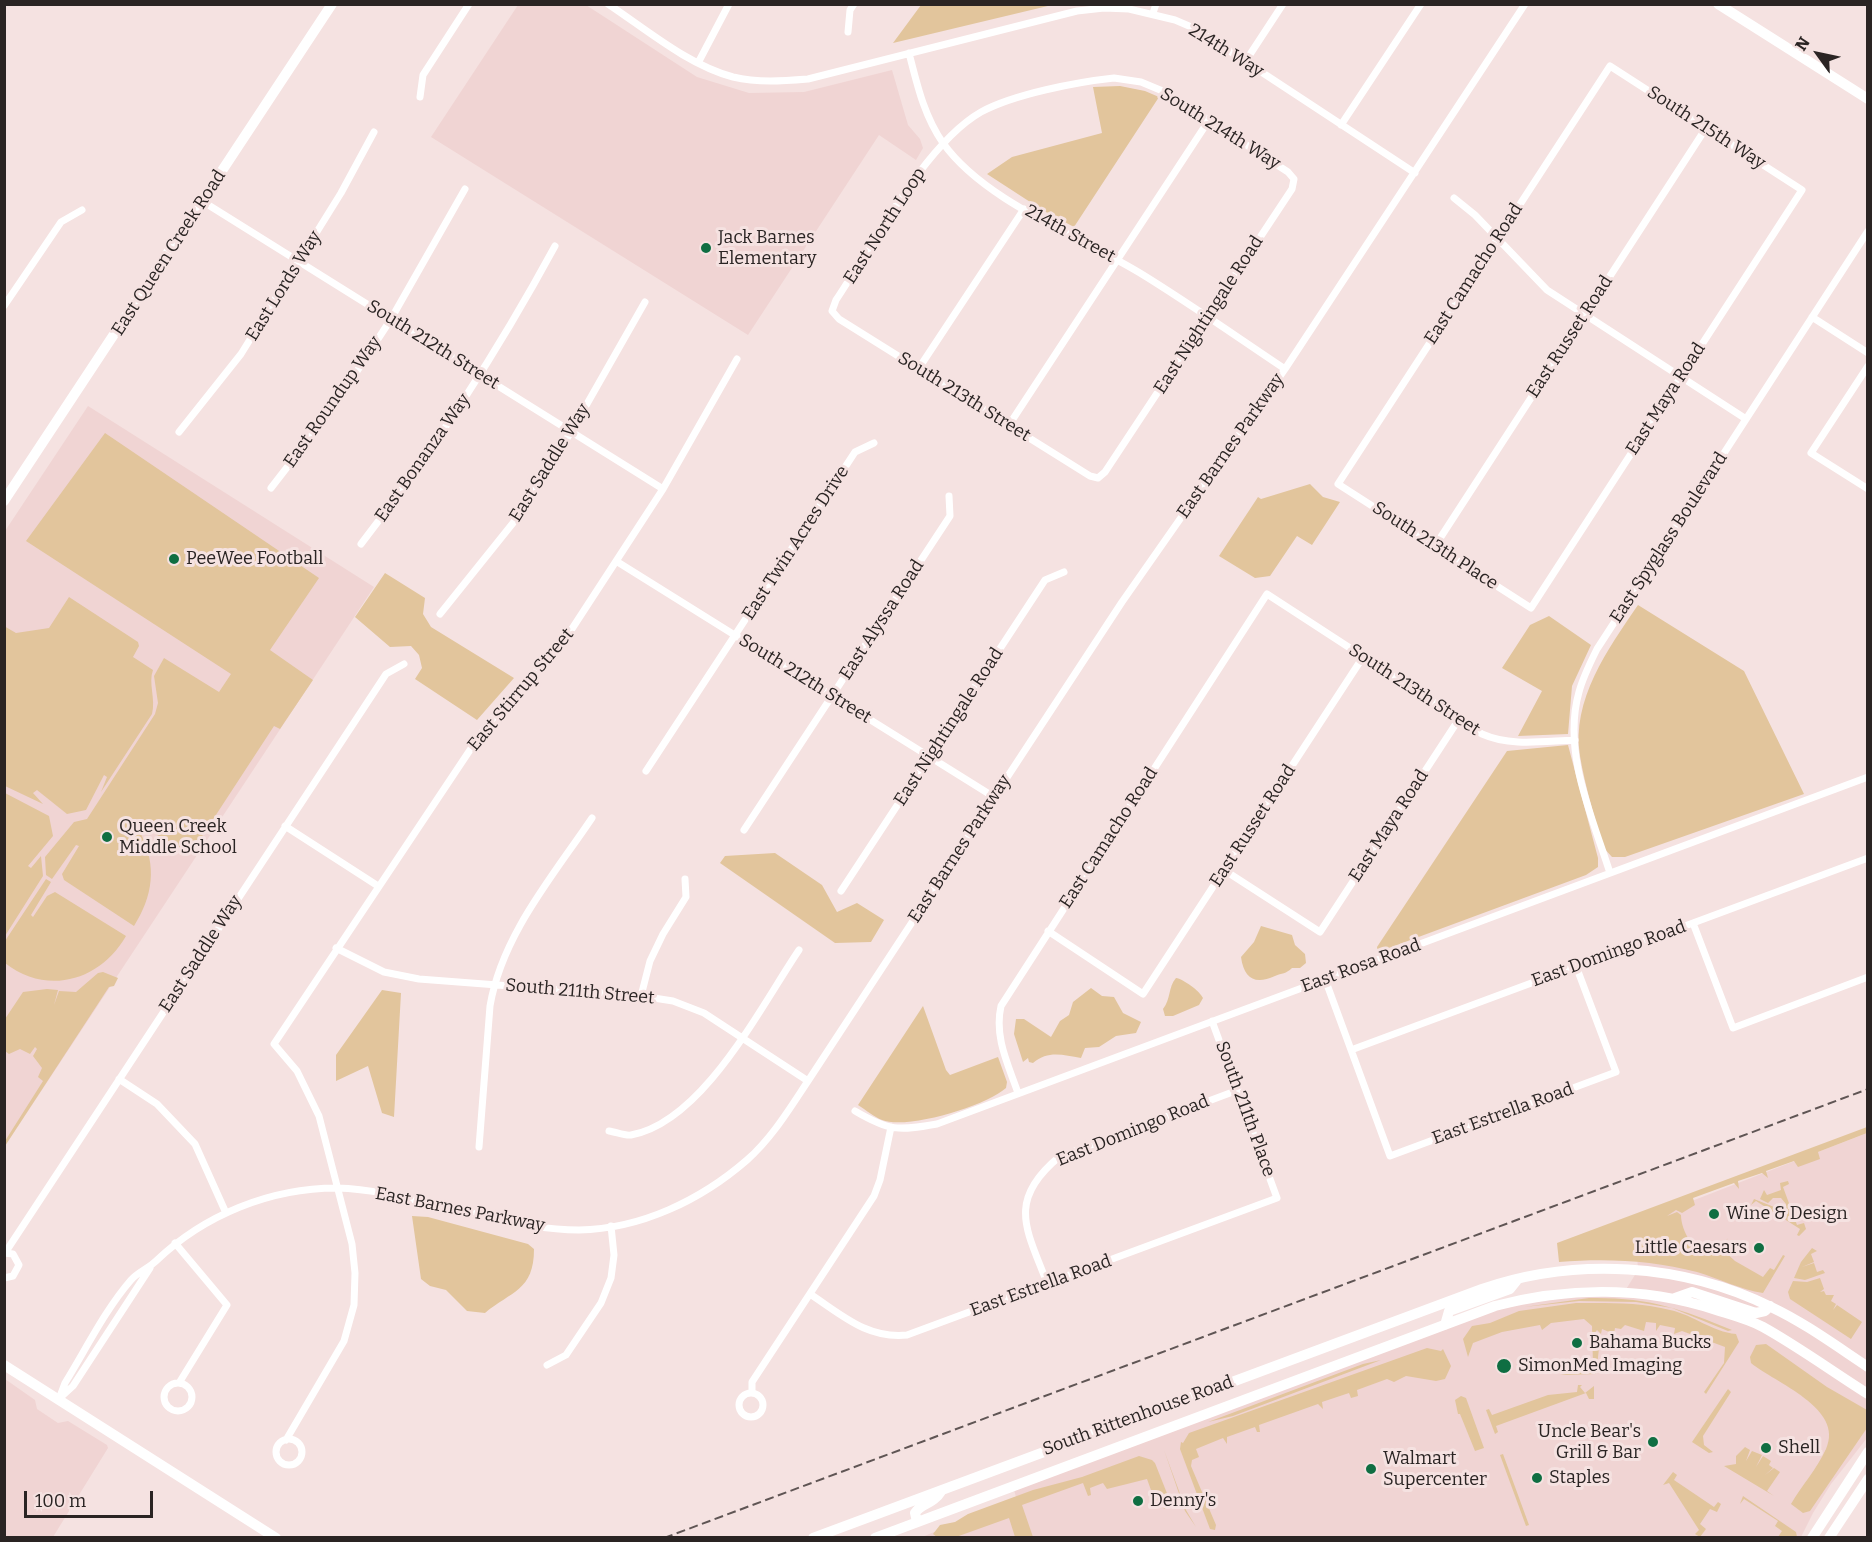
<!DOCTYPE html>
<style>
body{margin:0}
#map{position:relative;width:1872px;height:1542px;overflow:hidden;background:#f5e2e1;font-family:Bitter,serif}
canvas{display:block}
.frame{position:absolute;inset:0;border:6px solid #2a2423;pointer-events:none}
.north{position:absolute;left:1788px;top:24px;width:60px;height:60px;-webkit-text-stroke:4px #f5e2e1;paint-order:stroke;rotate:303deg;font-size:16px;font-weight:700;line-height:24px;text-align:center;color:#2a2423}
.north::after{content:'';display:block;margin:auto;width:21px;height:27px;background:#2a2423;clip-path:polygon(50% 0,100% 100%,50% 72%,0 100%)}
.scale{position:absolute;left:24px;top:1491px;width:129px;height:27px;box-sizing:border-box;border:3px solid #2a2423;border-top:0;padding-left:8px;font-size:18px;line-height:21px;white-space:nowrap;color:#2a2423;-webkit-text-stroke:4px #f5e2e1;paint-order:stroke}
</style>
<div id="map">
<canvas width="1872" height="1542"></canvas>
<div class="frame"></div>
<div class="north">N</div>
<div class="scale">100 m</div>
</div>
<script>
const context = document.querySelector('canvas').getContext('2d');
context.lineJoin = 'round';
function paint(path, color) {
  context.fillStyle = color;
  context.fill(path, 'evenodd');
}
function trace(path, color, width, dash) {
  context.strokeStyle = color;
  context.lineWidth = width;
  context.lineCap = dash ? 'butt' : 'round';
  context.setLineDash(dash || []);
  context.stroke(path);
}
function label(font, color, halo, rows, align = 'center') {
  context.font = font + ' Bitter,serif';
  context.lineWidth = 6;
  context.setLineDash([]);
  context.textBaseline = 'middle';
  context.strokeStyle = halo;
  context.fillStyle = color;
  for (const [text, x, y, turn = 0] of rows) {
    context.save();
    context.translate(x, y);
    context.rotate((+turn || 0) * Math.PI / 180);
    context.textAlign = isNaN(turn) ? turn : align;
    if (halo) context.strokeText(text, 0, 0);
    context.fillText(text, 0, 0);
    context.restore();
  }
}
paint(new Path2D(`
 M586,5L697,77L749,93L804,92L892,70L908,125L920,139L923,148L916,160L879,135L748,335L431,137L518,5Z
 M88,406L374,587L5,1146V531Z
 M1867,1133V1438L1831,1484L1813,1513L1801,1537L920,1538L1016,1497L1013,1486L1495,1306L1625,1291L1638,1270L1635,1223Z
 M5,1379L35,1400L37,1409L58,1423L68,1421L107,1445L108,1448L53,1537H5Z`), '#f0d4d3');
paint(new Path2D(`
 M921,5V4L1052,5L893,43Z
 M1120,86L1145,91L1159,97L1074,227L1044,211L987,174L1012,157L1102,133L1093,87Z
 M105,433L319,578L270,650L313,680L280,729L274,726L195,847L186,851L148,830L141,834C157,866 153,896 134,926L64,880L62,874L79,846L76,845L52,879L46,875L45,857L74,822L87,819L155,714L158,703L154,676L164,658L219,692L231,674L26,541Z
 M1310,484L1323,497L1340,502L1312,545L1297,536L1270,576L1255,578L1219,556L1258,497L1261,499Z
 M385,573L425,598L423,614L431,627L514,678L477,720L415,679L422,668L419,655L411,646L390,647L355,617Z
 M69,597L138,642L139,646L133,657L153,670C148,683 156,699 152,714L101,792L107,777L104,775L86,810L67,814L37,790L33,793L43,804L5,786L4,626L16,633L49,628Z
 M1638,605L1744,671L1804,794L1625,857H1612L1602,846C1595,817 1585,787 1580,756C1571,700 1608,649 1638,605Z
 M1549,616L1591,645L1572,686L1568,734L1518,736L1542,691L1502,668L1530,625Z
 M1568,745L1598,858V867L1586,875L1378,952L1377,947L1507,751Z
 M5,793L49,816L53,836L28,866L31,868L41,856L43,876L5,936Z
 M775,853L822,885L837,912L857,903L884,920L871,942L835,943L720,863L725,856Z
 M46,879L51,882L31,915L33,917L47,896L55,892L126,936C100,981 47,996 5,963V941Z
 M1261,926L1292,935L1295,945L1305,954L1306,963L1300,968H1292C1286,974 1282,973 1275,976C1255,985 1244,979 1241,957L1254,942Z
 M103,972L118,978L114,986L109,987L5,1146V1141L43,1081L38,1077L42,1068L33,1056L37,1049L35,1047L30,1054L20,1049L9,1054L5,1051V1019L23,992L47,989L58,990L54,1005L59,991L76,992L98,973Z
 M1176,978C1183,979 1200,991 1203,998L1199,1005L1173,1016H1165L1163,1009C1171,999 1168,987 1176,978Z
 M1091,988L1102,996L1114,997L1123,1013L1141,1022L1136,1033L1116,1036L1099,1047L1085,1048L1081,1058C1063,1055 1048,1050 1033,1063L1029,1062L1028,1058L1023,1062L1014,1034L1016,1019H1024L1051,1037L1060,1021L1069,1015L1073,1002Z
 M382,990L401,993L394,1117L382,1113L368,1066L336,1081V1055Z
 M923,1006L946,1070L950,1075L998,1057L1007,1082L1006,1088C986,1106 907,1130 882,1120C874,1117 866,1110 858,1105Z
 M1867,1127V1133L1818,1152L1820,1159L1798,1167L1794,1161L1766,1171L1768,1178L1762,1173L1738,1181L1739,1189L1734,1183L1693,1198L1695,1205L1682,1213L1676,1210L1667,1216L1677,1212L1681,1215C1681,1232 1697,1260 1717,1253L1728,1238L1722,1249L1735,1261L1763,1277L1770,1268L1774,1270L1783,1255L1785,1256L1763,1293C1741,1290 1718,1278 1697,1272C1652,1260 1605,1258 1559,1262L1557,1243Z
 M1788,1181L1789,1184L1783,1187L1797,1225L1804,1223L1806,1229L1799,1236L1797,1235L1800,1229L1756,1201L1751,1205L1754,1199L1774,1207L1780,1213L1784,1211L1786,1204L1781,1198H1773L1768,1203L1760,1199L1764,1190L1767,1195L1781,1190L1780,1183Z
 M412,1216L428,1217L528,1244L534,1249C534,1291 511,1291 485,1313L467,1311L446,1290L430,1286L421,1279Z
 M1812,1248L1817,1251L1811,1254L1814,1262L1802,1267L1814,1263L1817,1272L1823,1270L1825,1273L1805,1280L1794,1278L1801,1262Z
 M1820,1278L1824,1289L1820,1292L1824,1291L1826,1295H1834L1831,1301L1836,1304L1833,1310L1837,1305L1862,1322L1851,1339L1790,1299L1788,1292L1793,1281L1807,1282Z
 M1589,1298C1648,1297 1679,1308 1732,1330L1728,1331L1672,1308L1636,1302L1579,1301L1524,1307Z
 M1576,1303C1607,1303 1640,1302 1670,1310C1694,1315 1712,1332 1736,1334L1739,1342L1706,1394L1704,1392L1724,1363L1725,1347L1682,1331L1674,1334L1675,1328L1660,1325L1656,1331V1323L1646,1322L1644,1331L1625,1325L1621,1329L1615,1328L1614,1334L1602,1329L1601,1334L1597,1330L1594,1334L1600,1340L1596,1374L1560,1375L1585,1371L1593,1365L1592,1326L1584,1319L1551,1323L1542,1330L1540,1325L1502,1332L1473,1343L1468,1357L1463,1339L1472,1326L1490,1323L1519,1311Z
 M1766,1344L1827,1387L1867,1410V1428L1810,1511L1803,1513L1791,1504C1802,1485 1817,1469 1826,1449C1845,1408 1775,1383 1751,1363L1750,1357L1756,1345Z
 M1427,1348L1441,1351L1443,1349L1451,1366L1445,1379L1436,1381L1406,1376L1394,1382L1387,1379L1357,1390L1358,1396L1351,1398L1349,1393L1322,1402L1323,1409L1318,1404L1259,1425L1260,1432H1257L1255,1427L1227,1437V1444L1223,1438L1196,1449L1199,1457L1192,1460L1191,1466L1216,1525L1215,1530L1210,1529L1180,1449L1181,1442L1183,1443L1189,1433Z
 M1381,1360L1233,1416L1208,1422L1363,1364Z
 M1578,1385H1582L1580,1387L1585,1393L1594,1386V1399H1589L1586,1393L1496,1426L1498,1432L1495,1434L1486,1410L1489,1409L1492,1415L1548,1395L1577,1392Z
 M1728,1389L1731,1392L1703,1436L1704,1445L1713,1452L1709,1453L1692,1442Z
 M1461,1396L1466,1398L1484,1448L1475,1451L1460,1414H1458L1455,1400Z
 M1745,1447L1750,1450L1746,1461L1752,1451L1762,1455L1756,1467L1763,1456L1771,1461L1769,1465L1773,1468L1765,1475L1774,1468L1780,1472L1767,1491L1774,1496L1724,1466L1736,1464V1456Z
 M1164,1450L1186,1510L1196,1527L1185,1511Z
 M1503,1454L1529,1525L1526,1526L1500,1455Z
 M1139,1456L1152,1460L1155,1463L1172,1506L1164,1509L1161,1502L1156,1504L1147,1479L1107,1489L1103,1483L1090,1488L1091,1495L1088,1496L1083,1483L1022,1505L1033,1537H1015L1009,1518L956,1537H937L933,1534L940,1525L955,1522L968,1514L1033,1490L1082,1477Z
 M1673,1472L1677,1475L1674,1480L1714,1507L1718,1502L1721,1504L1717,1512L1710,1509L1700,1524L1706,1529L1700,1537L1695,1534L1699,1530L1669,1483L1663,1485Z
 M1743,1496L1796,1532L1797,1537H1778L1782,1531L1775,1526L1778,1521L1744,1499L1740,1504Z`), '#e2c59c');
trace(new Path2D(`
 M608,4C647,30 688,65 733,77C758,83 783,81 808,79L1077,11L1104,8L1129,9L1175,20L1196,29L1415,173
 M1153,13L1156,4
 M848,32L850,10L854,4
 M909,53C917,84 924,116 943,143C984,201 1079,236 1140,273C1189,303 1237,337 1285,369
 M1245,62L1283,4
 M698,63L729,4
 M1610,66L1802,190L1531,608L1338,484Z
 M1114,78L1141,82L1165,92L1288,172L1294,179L1292,189L1105,472L1098,478L1090,476L839,319L832,311L836,300C873,245 925,144 981,112C1014,94 1077,82 1114,78Z
 M420,97L423,75L469,4
 M1341,125L1421,4
 M1454,198L1475,215L1547,290L1746,419
 M202,201L663,489
 M4,306L61,222L82,210
 M1812,317L1868,353
 M1868,366L1811,453L1868,489
 M919,368L1024,209
 M1009,425L1209,120
 M179,432L241,354L341,193L374,132
 M271,488L333,408L391,319L465,189
 M361,544C434,450 498,351 555,246
 M1435,546L1706,128
 M616,561L994,797
 M440,614L513,523L571,432L645,302
 M646,771L855,452L874,443
 M285,826L378,886
 M744,830L950,516L949,496
 M1224,870L1320,932L1459,719
 M1610,873C1592,816 1562,752 1579,692C1583,677 1590,663 1597,649L1868,231
 M841,891L1045,580L1064,572
 M1693,923L1733,1028L1868,977
 M1048,931L1143,994L1363,657
 M336,948L384,972L419,979L641,996L673,1001L704,1013L808,1081
 M1325,979L1390,1156L1616,1072L1576,966
 M641,996L650,961L663,934L686,897L685,879
 M1351,1050L1868,858
 M119,1079L157,1104L195,1144L226,1213
 M1018,1093C1008,1064 994,1037 1001,1006L1267,594L1482,734C1511,747 1544,741 1575,740
 M855,1111C889,1131 898,1131 937,1124L1868,777
 M609,1131C616,1132 625,1136 631,1135C703,1122 761,1006 799,950
 M479,1147L490,1006C502,935 553,876 592,818
 M175,1243L227,1305L179,1383
 M4,1253L13,1254L19,1265L13,1276L4,1278
 M5,1253L386,674L404,664
 M1047,1283C1027,1230 1006,1201 1059,1157L1238,1090
 M810,1294C842,1315 867,1339 907,1335L1277,1198L1212,1021
 M547,1365L566,1355L601,1303L611,1278L614,1255L611,1226
 M164 1397a14 14 0 1 1 28 0a14 14 0 1 1-28 0Z
 M739 1405a12 12 0 1 1 24 0a12 12 0 1 1-24 0Z
 M752,1393V1382L874,1196L880,1180L891,1127
 M61,1397L73,1386L150,1268
 M59,1399L65,1383C86,1349 105,1310 131,1280C138,1272 149,1268 156,1261C204,1215 270,1188 337,1188C382,1189 428,1204 471,1213C507,1221 542,1230 579,1230C641,1229 701,1200 747,1160C772,1138 790,1108 808,1081L1122,602L1285,369L1525,4
 M276 1452a13 13 0 1 1 26 0a13 13 0 1 1-26 0Z
 M286,1440L344,1341L354,1305L355,1273L352,1244L319,1116L297,1071L274,1044L486,726L566,638L663,489L737,359`), '#fff', 7);
trace(new Path2D(`
 M1718,4L1868,99
 M4,501L332,4
 M1675,1298L1692,1292L1756,1313L1765,1311L1770,1306
 M1445,1325L1449,1311L1510,1289L1518,1279
 M4,1365L276,1538
 M917,1522L915,1513C922,1502 932,1506 942,1490
 M813,1538L1482,1289C1575,1257 1682,1263 1771,1307C1805,1323 1836,1346 1868,1367
 M875,1538L1495,1306C1570,1287 1642,1286 1716,1310C1732,1315 1748,1319 1763,1327C1799,1347 1833,1372 1868,1394
 M1812,1538L1868,1452
 M1829,1538L1868,1479`), '#fff', 10);
trace(new Path2D(`
 M664,1538L1868,1089`), '#5f5554', 2, [9, 4.5]);
for (const [x, y, r, color] of [
 [706,248,6,"#0f6e42"],
 [174,559,6,"#0f6e42"],
 [107,837,6,"#0f6e42"],
 [1714,1214,6,"#0f6e42"],
 [1759,1248,6,"#0f6e42"],
 [1577,1343,6,"#0f6e42"],
 [1504,1366,8,"#0f6e42"],
 [1653,1442,6,"#0f6e42"],
 [1766,1448,6,"#0f6e42"],
 [1371,1469,6,"#0f6e42"],
 [1537,1478,6,"#0f6e42"],
 [1138,1501,6,"#0f6e42"]
]) {
  const dot = new Path2D();
  dot.arc(x, y, r, 0, 2 * Math.PI);
  context.fillStyle = color;
  context.fill(dot);
  trace(dot, '#f5e2e1', 2);
}
label('18px', '#2a2423', '#f5e2e1', [
 ["214th Way",1226,51,32],
 ["South 215th Way",1706,128,33],
 ["South 214th Way",1220,129,32],
 ["East North Loop",885,226,-57],
 ["214th Street",1070,234,29],
 ["East Queen Creek Road",169,253,-57],
 ["East Camacho Road",1474,274,-57],
 ["East Lords Way",284,286,-58],
 ["East Nightingale Road",1209,315,-57],
 ["East Russet Road",1570,337,-57],
 ["South 212th Street",433,345,32],
 ["South 213th Street",964,397,32],
 ["East Maya Road",1666,399,-57],
 ["East Roundup Way",333,402,-55],
 ["East Barnes Parkway",1231,446,-55],
 ["East Bonanza Way",423,458,-55],
 ["East Saddle Way",550,463,-58],
 ["East Spyglass Boulevard",1669,538,-57],
 ["East Twin Acres Drive",796,543,-57],
 ["South 213th Place",1435,546,33],
 ["East Alyssa Road",882,620,-57],
 ["South 212th Street",805,679,32],
 ["East Stirrup Street",521,690,-50],
 ["South 213th Street",1414,690,33],
 ["East Nightingale Road",949,727,-57],
 ["East Russet Road",1253,826,-57],
 ["East Maya Road",1389,826,-57],
 ["East Camacho Road",1109,838,-57],
 ["East Barnes Parkway",960,849,-57],
 ["East Saddle Way",201,954,-57],
 ["East Domingo Road",1609,954,-20],
 ["East Rosa Road",1361,966,-20],
 ["South 211th Street",580,992,5],
 ["South 211th Place",1245,1109,70],
 ["East Estrella Road",1503,1114,-20],
 ["East Domingo Road",1133,1131,-22],
 ["East Barnes Parkway",460,1210,11],
 ["East Estrella Road",1041,1286,-20],
 ["South Rittenhouse Road",1138,1416,-20]
]);
label('18px', '#2a2423', '#f5e2e1', [
 ["Jack Barnes",718,238],
 ["Elementary",718,259],
 ["PeeWee Football",186,559],
 ["Queen Creek",119,827],
 ["Middle School",119,848],
 ["Wine & Design",1726,1214],
 ["Little Caesars",1747,1248,"right"],
 ["Bahama Bucks",1589,1343],
 ["SimonMed Imaging",1518,1366],
 ["Uncle Bear's",1641,1432,"right"],
 ["Grill & Bar",1641,1453,"right"],
 ["Shell",1778,1448],
 ["Walmart",1383,1459],
 ["Supercenter",1383,1480],
 ["Staples",1549,1478],
 ["Denny's",1150,1501]
], 'left');
</script>
